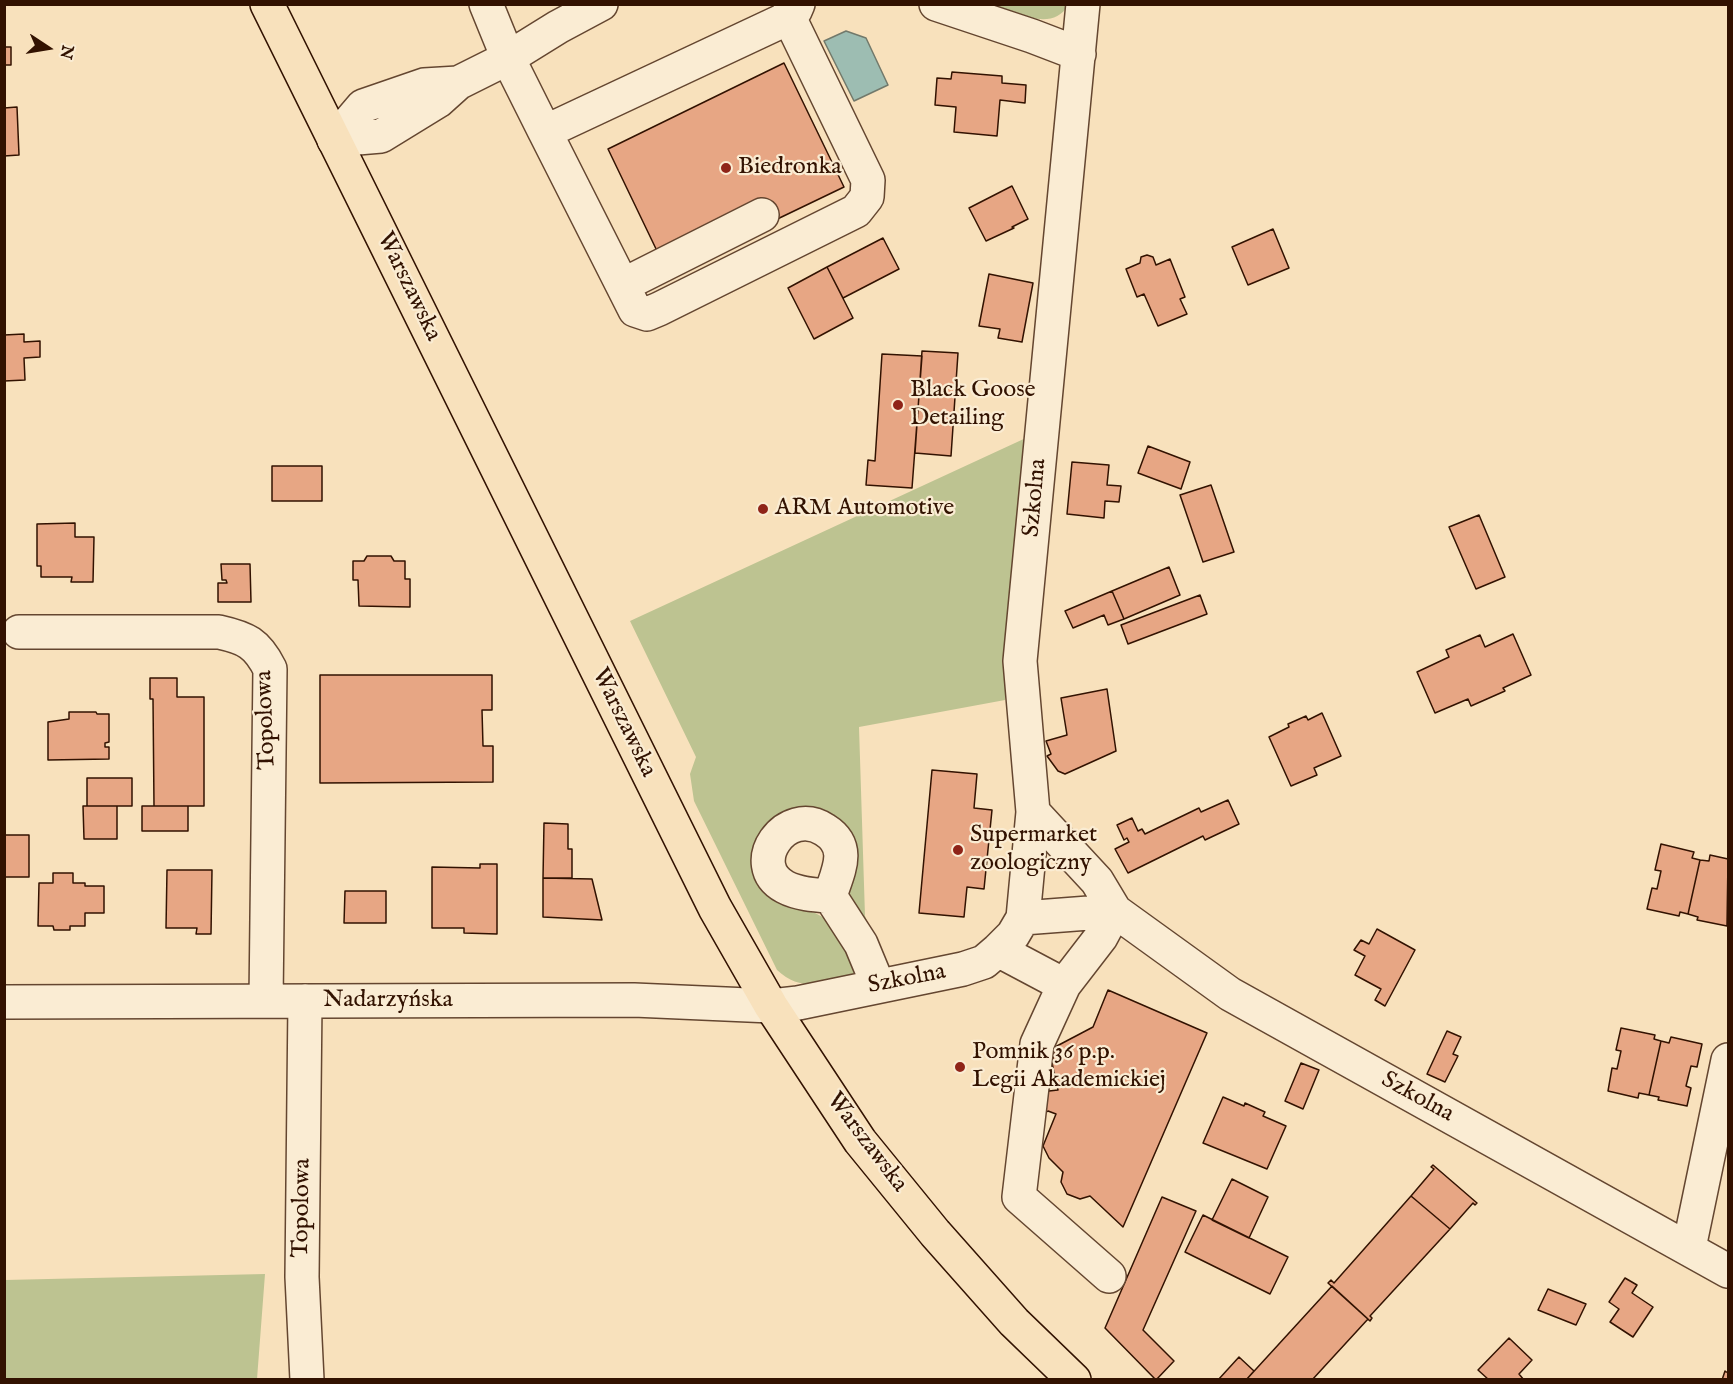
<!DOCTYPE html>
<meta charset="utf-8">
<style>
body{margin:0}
#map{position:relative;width:1733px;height:1384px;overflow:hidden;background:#f8e1bc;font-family:"IM FELL English",serif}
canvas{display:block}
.frame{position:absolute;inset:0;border:6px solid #321201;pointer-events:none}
.north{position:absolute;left:18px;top:18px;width:60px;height:60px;-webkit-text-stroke:4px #faecd3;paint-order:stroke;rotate:102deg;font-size:16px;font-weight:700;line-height:24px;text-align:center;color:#321201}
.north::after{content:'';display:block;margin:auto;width:21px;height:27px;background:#321201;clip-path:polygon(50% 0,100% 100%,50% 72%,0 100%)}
</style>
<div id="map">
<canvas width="1733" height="1384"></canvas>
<div class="frame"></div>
<div class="north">N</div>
</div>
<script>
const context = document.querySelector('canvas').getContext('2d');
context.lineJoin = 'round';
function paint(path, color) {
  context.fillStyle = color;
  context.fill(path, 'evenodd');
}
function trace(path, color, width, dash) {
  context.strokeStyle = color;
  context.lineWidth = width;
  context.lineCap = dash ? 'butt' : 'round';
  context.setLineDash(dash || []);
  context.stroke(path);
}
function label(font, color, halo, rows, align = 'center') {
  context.font = font + ' "IM FELL English",serif';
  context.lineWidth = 4.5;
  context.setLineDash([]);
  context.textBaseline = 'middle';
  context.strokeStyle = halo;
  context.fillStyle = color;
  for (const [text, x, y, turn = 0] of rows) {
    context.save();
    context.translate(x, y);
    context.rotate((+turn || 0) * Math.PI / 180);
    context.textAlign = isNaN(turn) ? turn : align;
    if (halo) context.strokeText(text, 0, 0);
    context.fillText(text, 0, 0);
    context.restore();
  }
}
paint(new Path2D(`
 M992,5H1068C1053,33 1015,12 992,5Z
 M1028,437L1005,656V700L859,727L865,916L872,932L843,895L850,863L787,814L780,902L791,907L815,913L834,923L856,971L852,978C823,984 801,992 777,970L694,801L690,774L696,757L630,621Z
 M265,1274L257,1379H5V1280Z`), '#bdc391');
const water = new Path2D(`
 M846,31L866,38L888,85L854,101L824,41Z`);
paint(water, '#9dbdb2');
trace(water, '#72796b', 1.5);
const building = new Path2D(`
 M4,47H11V65H4Z
 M784,63L844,187L767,224L658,253L608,149Z
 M952,72L1002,76V83L1026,85L1025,103L1000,100L997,136L954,132L956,107L935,105L937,78L951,79Z
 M17,107L19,155L4,156V108Z
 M1012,186L1028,219L1012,227L1014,228L986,241L969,208Z
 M1273,229L1289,268L1248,285L1232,247Z
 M883,238L899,269L843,298L827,267Z
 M1147,255L1153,257L1156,265L1170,259L1185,297L1180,299L1187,314L1158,326L1144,294L1137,297L1126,269L1140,263L1141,257Z
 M827,267L853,318L814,339L788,288Z
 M989,274L1033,283L1022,342L998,338L1000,329L979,326Z
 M24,334V342L40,341V357L24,358L25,380L4,381V335Z
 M922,351L958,353L951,456L915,453Z
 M882,354L922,356L912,488L866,485L868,460L875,461Z
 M1148,446L1190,462L1181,489L1138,473Z
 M1072,462L1109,465L1107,485L1121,486L1119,502L1105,501L1104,518L1067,514Z
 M272,466H322V501H272Z
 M1211,485L1234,552L1203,562L1180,495Z
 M1479,515L1505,577L1476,589L1449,527Z
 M75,523V537H94L93,582H71L72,577H41V566H37V524Z
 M367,556H391L394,561H405V579H410V607L359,606L358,580H353V561H364Z
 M221,564H250L251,602H218V583H227L226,580H222Z
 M1169,567L1180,595L1124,619L1112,591Z
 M1112,591L1124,619L1108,625L1104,615L1073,628L1065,611Z
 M1200,595L1207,614L1128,644L1121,625Z
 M1513,634L1531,675L1503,688L1505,691L1471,706L1468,699L1435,713L1417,672L1449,657L1446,650L1480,635L1485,647Z
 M320,675H492V710H482L483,746H493V782L320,783Z
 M150,678H177V697H204V806H154L153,699H150Z
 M1107,689L1116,751L1065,774L1058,771L1047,756L1051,754L1046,741L1067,735L1061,698Z
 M69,712H96L97,714H109V742L105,743V747H109V759L48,760V722L69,719Z
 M1322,713L1341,756L1314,768L1317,775L1291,786L1269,737L1289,727L1288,724L1306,716L1308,720Z
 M932,770L977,774L974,808L992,810L984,889L967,887L964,917L919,913Z
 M87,778H132V806H87Z
 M1228,800L1239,824L1205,840L1203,836L1128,873L1115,849L1129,842L1127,838L1124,840L1117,825L1132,818L1138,831L1142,829L1145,834L1199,808L1201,812Z
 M83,806H117V839H84Z
 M142,806H188V831H142Z
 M544,823L568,824V849H572V878H543Z
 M4,835H29V877H4Z
 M1661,844L1694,852L1692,858L1700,860L1688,914L1680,912L1679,916L1647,909L1652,888L1657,889L1661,871L1655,870Z
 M1710,855L1728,859L1727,926L1697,920L1698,917L1688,914L1700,860L1709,861Z
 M480,864H497V934L464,933V928H432V867L480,868Z
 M167,870H212L211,934H196L197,928H166Z
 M53,873H73V883H85V886H104V913H85V926H70V930H54L53,926H38L39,883H53Z
 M543,878L592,879L602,920L543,917Z
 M345,891H386V923H344Z
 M1377,929L1415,950L1385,1006L1375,1000L1381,989L1355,975L1365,956L1354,950L1361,940L1369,944Z
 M1108,990L1207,1033L1123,1227L1090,1196L1080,1199L1067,1194L1061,1182L1063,1172L1049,1158L1043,1146L1056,1114L1048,1111L1045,1113L1048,1088L1049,1091L1058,1090L1052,1063L1055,1047L1093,1027Z
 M1621,1028L1655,1035L1654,1039L1661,1041L1649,1095L1639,1093L1638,1098L1608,1091L1612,1068L1617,1069L1621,1051L1616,1050Z
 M1447,1031L1461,1037L1453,1054L1458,1056L1445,1082L1427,1074Z
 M1671,1037L1702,1044L1697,1067L1691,1066L1686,1086L1691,1088L1687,1106L1658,1100L1659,1097L1649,1095L1661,1041L1669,1043Z
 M1301,1063L1319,1070L1303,1109L1285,1101Z
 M1223,1097L1244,1106L1245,1103L1265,1112L1263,1116L1286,1126L1267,1169L1203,1143Z
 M1433,1165L1477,1203L1475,1205L1473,1203L1450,1229L1411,1196L1434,1169L1431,1167Z
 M1232,1179L1268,1197L1249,1238L1212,1220Z
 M1411,1196L1450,1229L1370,1316L1372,1318L1370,1321L1328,1283L1331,1280L1334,1283Z
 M1162,1197L1196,1211L1143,1330L1174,1361L1156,1380L1105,1328Z
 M1203,1215L1288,1257L1270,1294L1185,1252Z
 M1625,1278L1637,1285L1632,1293L1653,1307L1633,1337L1610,1322L1619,1309L1609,1302Z
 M1332,1286L1368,1319L1312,1380H1246Z
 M1548,1289L1586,1304L1576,1325L1538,1310Z
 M1509,1338L1532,1360L1519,1374L1524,1380H1489L1478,1370Z
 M1239,1357L1254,1371L1246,1380H1218Z
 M1725,1371L1728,1373V1380H1722Z`);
paint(building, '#e7a684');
trace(building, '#321201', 1.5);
const minor = new Path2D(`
 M486,4L508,58L545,132L784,20L795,11L798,4
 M936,4L1032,36L1079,54
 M545,132L635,310L647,314L659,309L856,211L867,197L868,180L788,15
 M334,140L381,136L438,101L458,83L508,58L558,27L601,4
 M334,140L363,106L424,85L458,83
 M623,285L762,215
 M19,632H219C246,638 257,643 270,669L266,1001
 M1033,812L1097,881L1115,911L1101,937L1064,985
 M830,896C815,895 798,894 785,887C744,865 786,804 825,830C852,847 838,871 830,896L861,944L878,985
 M1023,918L1115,911L1230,994L1728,1271
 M998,950L1064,985L1037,1044L1019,1197L1109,1276
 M305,1001L302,1277L307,1380
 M4,1002L634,1000L771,1006L798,1003L963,969L984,962L998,950L1013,935L1023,918L1033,812L1020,661L1083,4
 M1689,1248L1728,1060`);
const major = new Path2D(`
 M267,4L715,908L771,1006L860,1141L935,1233L1014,1322L1074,1380`);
trace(minor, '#644630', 36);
trace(major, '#321201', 36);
trace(minor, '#faecd3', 33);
trace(major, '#f8e1bc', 33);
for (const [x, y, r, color] of [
 [726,168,6,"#8f2418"],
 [898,405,6,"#8f2418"],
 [763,509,6,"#8f2418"],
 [958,850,6,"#8f2418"],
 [960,1067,6,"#8f2418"]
]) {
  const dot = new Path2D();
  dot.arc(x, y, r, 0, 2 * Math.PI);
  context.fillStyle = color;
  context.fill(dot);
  trace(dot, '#faecd3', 2);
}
label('24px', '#321201', '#faecd3', [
 ["Biedronka",738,168],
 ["Black Goose",910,391],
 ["Detailing",910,419],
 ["ARM Automotive",775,509],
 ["Supermarket",970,836],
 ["zoologiczny",970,864],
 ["Pomnik 36 p.p.",972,1053],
 ["Legii Akademickiej",972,1081]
], 'left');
label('24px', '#321201', '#faecd3', [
 ["Warszawska",408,287,64],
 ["Szkolna",1036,498,-85],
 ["Topolowa",267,720,-92],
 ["Warszawska",623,723,64],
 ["Szkolna",907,980,-11],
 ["Nadarzyńska",388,1001],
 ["Szkolna",1417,1098,29],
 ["Warszawska",866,1143,53],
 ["Topolowa",303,1208,-89]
]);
</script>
